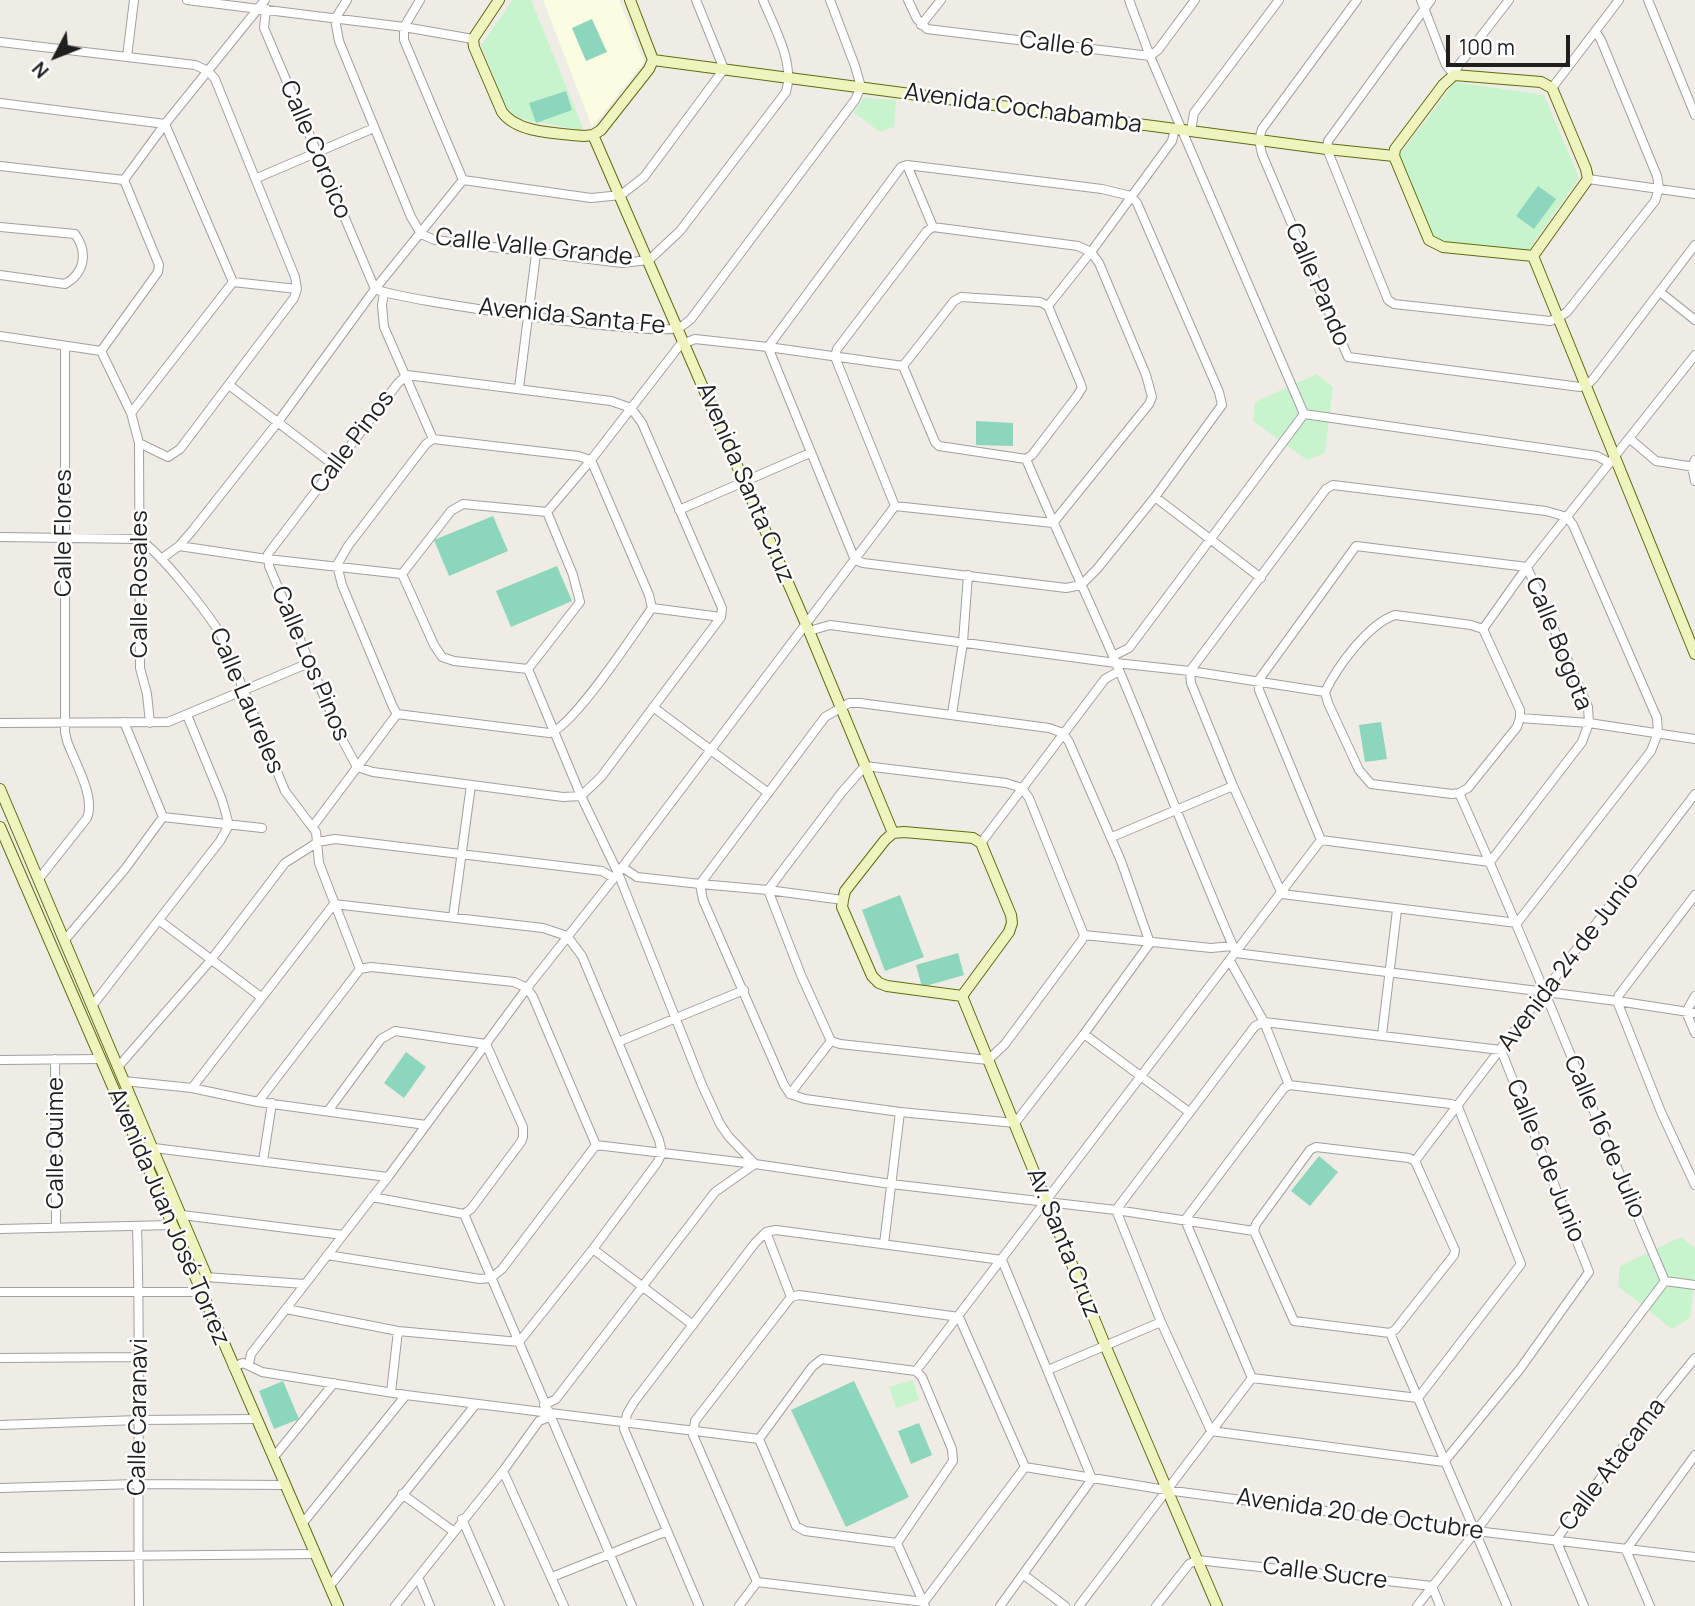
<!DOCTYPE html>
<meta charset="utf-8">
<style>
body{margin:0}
#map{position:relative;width:1695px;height:1606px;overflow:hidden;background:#efece6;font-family:Manrope,sans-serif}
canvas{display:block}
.north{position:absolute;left:21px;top:21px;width:70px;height:70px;-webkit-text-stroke:5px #fff;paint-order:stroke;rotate:228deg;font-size:19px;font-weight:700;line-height:28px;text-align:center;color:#1f1f1f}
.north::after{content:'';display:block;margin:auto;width:24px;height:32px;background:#1f1f1f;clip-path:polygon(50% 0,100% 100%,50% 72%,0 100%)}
.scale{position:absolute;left:1446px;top:35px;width:124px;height:32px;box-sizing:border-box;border:4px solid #1f1f1f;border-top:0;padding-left:9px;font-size:21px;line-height:24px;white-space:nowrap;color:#1f1f1f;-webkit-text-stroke:5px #fff;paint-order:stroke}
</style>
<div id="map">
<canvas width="1695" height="1606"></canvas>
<div class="north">N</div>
<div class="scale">100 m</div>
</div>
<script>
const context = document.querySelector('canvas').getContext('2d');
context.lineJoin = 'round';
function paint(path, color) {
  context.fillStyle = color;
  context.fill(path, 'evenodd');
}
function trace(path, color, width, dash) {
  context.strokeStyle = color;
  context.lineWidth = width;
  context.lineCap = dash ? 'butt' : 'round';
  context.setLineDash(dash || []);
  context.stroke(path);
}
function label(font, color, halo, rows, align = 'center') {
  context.font = font + ' Manrope,sans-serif';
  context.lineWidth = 5;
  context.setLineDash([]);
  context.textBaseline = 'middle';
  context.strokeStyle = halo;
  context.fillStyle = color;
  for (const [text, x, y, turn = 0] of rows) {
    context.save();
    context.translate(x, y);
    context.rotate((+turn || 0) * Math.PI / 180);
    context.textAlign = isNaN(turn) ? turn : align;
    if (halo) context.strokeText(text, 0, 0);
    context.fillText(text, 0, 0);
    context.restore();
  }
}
paint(new Path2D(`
 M543,0H619L644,62L592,127Z`), '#fbfce2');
paint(new Path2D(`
 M513,0H531L583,128L580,130L510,117L481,45Z
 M1455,82L1544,95L1579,178L1528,251L1433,240L1397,158Z
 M863,98L896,100L894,127L880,132L854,113Z
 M1317,374L1333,387L1325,453L1307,460L1253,421L1255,402Z
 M1681,1237L1695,1248V1275L1690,1318L1672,1329L1618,1286L1620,1266Z
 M913,1380L919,1400L896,1408L889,1387Z`), '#c7f4cc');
paint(new Path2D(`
 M592,19L607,52L586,61L572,28Z
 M566,91L572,110L536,123L529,103Z
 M1538,186L1556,199L1534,229L1516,216Z
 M976,421L1013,423V446L976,445Z
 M493,516L508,551L449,576L434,540Z
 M557,566L572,601L511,627L496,591Z
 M1381,722L1387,759L1365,762L1359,725Z
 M900,895L924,957L885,971L862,910Z
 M958,953L964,975L922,987L916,965Z
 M406,1052L426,1067L404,1098L384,1083Z
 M1319,1156L1338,1172L1310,1206L1291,1191Z
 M283,1381L299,1419L274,1429L259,1391Z
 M854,1381L909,1497L846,1527L791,1410Z
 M919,1423L932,1455L911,1464L898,1431Z`), '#8bd6bc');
const street = new Path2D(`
 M187,0L404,27L473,39
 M347,0L335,19L339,41L411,217L421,234L435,240L622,263L649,260L680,231L786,92C795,63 774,27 763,0
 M420,0L404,27V40L463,180L591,198L621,195L644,177L724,69L696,0
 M908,0L917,19L927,29L1150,56L1158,50L1195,0
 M1129,0L1150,56L1304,414
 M1357,0L1262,129L1259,140L1262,154L1348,357L1580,387L1587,385L1594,378L1695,245
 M1421,0L1446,65L1454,75L1458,66L1509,0
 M1431,0L1328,141L1327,149L1388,300L1394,304L1550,321L1558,318L1567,312L1655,201L1659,188L1657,176L1601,40L1596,32
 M1648,0L1695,115
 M266,9L264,28L375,289
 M921,25L941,0
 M0,42L195,65L208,71L215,79L295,277L297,289L294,298L180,449L168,457L139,443
 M127,57L134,0
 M1552,88L1619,0
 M0,103L165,124L233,282L131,413
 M1191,131L1194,113L1279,0
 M907,165L933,227
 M0,166L124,180
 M257,178L374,128
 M1588,179L1695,194
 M124,180L165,124L265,0
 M0,227L75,234C88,252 85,273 65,284L0,275
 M933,227L1078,246L1091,252L1099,263L1146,375L1152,397L1149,404L1053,523L895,506L835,357L837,349L927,231Z
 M233,282L297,289
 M375,289C401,301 654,336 678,328C682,327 687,322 691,319L855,100L861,87L855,66L830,0
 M1660,292L1695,320
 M384,293L382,305L384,327L433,439
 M961,297L1040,302L1048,306L1080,382L1082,388L1077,396L1032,455L1026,459L939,446L935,442L903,366L954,301Z
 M1048,306L1091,252L1172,141L1175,129
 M0,336L101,351L131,413L139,443L140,668L147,694L150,723
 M101,351L158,272L159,265L124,180
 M407,375L611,401L631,408L642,423L722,608L721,617L601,777L581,796L563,797L373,772L357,767L342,739L269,566L268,554L398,383Z
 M229,385L335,466
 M519,388L536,254
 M1304,414L1597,456L1610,463
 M1629,438L1656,461L1695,467
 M433,439L578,456L591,460L649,595L652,608C635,632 572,729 549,733L397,714L393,707L342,585L337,565L348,546L426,444Z
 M1026,459C1055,528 1087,595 1116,663C1157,759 1194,857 1236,953L1617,1001L1695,1013
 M1695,460L1692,466L1695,481
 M1333,485L1546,511L1567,517L1573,525L1657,718L1658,733L1651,751L1517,923L1282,894L1233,786L1191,683L1190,671L1326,489Z
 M1155,497L1261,578
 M463,504L547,512L573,575L580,602L528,669L454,661L442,657L434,645L402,574L451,511Z
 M679,510L810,453
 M547,512L591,460L680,345L695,339L768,347L901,167L907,165L1102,189L1131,196L1137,203L1219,392L1222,405L1155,497L1097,569L1081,585L1066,588L863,563L855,560L768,347L903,366
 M0,537L139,539C161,553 207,612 221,635L285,791L316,832L319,863L360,969
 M179,546L267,559L402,574
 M1356,546L1527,567L1588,707L1589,723L1582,742L1490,862L1321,840L1259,690L1258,681Z
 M161,559L179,546L192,531L278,422L375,289L463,180
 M652,608L721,617
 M1395,615L1471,625L1483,629L1520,710V718L1517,727L1468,788L1459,793L1452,794L1371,784L1359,770L1328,703L1325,692C1337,667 1368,624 1395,615Z
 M1483,629L1527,567L1695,355
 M809,631L830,625L1116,663L1190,671L1325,692
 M1113,656L1129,648L1304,414
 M528,669L581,796L618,873L702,1085L720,1124L729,1137L755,1164
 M653,707L767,792
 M952,714L963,642L968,575
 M1520,718L1589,723L1695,739
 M0,723L168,722L309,663
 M1459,793C1532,954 1595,1119 1665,1281
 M163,817L262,828
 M313,826L397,714
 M1112,837L1233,786
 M981,843L1105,679L1119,671
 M622,867L637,877L700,884L703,900L784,1085L790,1094L805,1099L900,1112L1015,1123L1084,1034L1150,943L1121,861L1069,742L1063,733L1049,728L860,703H849L825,717L700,884
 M38,880L87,818C96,797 74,761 67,741L65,732V346
 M700,884L768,890L843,900
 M768,890L801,975L831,1041L840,1044L988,1060L1005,1044L1082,940L1084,935
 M768,890L842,792L865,766L1006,783L1022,788L1029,798L1084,935
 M1695,895L1619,995L1617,1001L1661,1112L1695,1185
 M453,917L471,785
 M160,921L261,997
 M1084,935L1211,948L1233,946
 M64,941L125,869L163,817L124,722
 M1230,961L1264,1022L1289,1085
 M1695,996L1686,1012L1695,1033
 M92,1006L220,841L229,825L222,800L187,715
 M1264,1022L1501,1050L1589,1272L1520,1369L1444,1462L1211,1431L1161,1322L1116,1210L1255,1026Z
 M1084,1034L1189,1112
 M1382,1035L1397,910
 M618,1042L744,990
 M55,1059L56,1227
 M0,1060L100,1059
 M118,1067L211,960L285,863L318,842L335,839L602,871L614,878
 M124,1081L192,1088L258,1102L426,1125
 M1289,1085L1451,1104L1458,1107L1521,1264L1418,1398L1252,1378L1185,1220L1284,1088Z
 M192,1088L334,904L543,928L567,936L582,956L659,1140L662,1153L657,1163L593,1249L519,1342L398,1331L286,1309
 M790,1094L831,1041
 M258,1102L360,969L371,967L514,982L527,988L533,997L596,1145
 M328,1111L381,1039L395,1031L486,1044L523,1127V1137L521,1142L471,1209L464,1214L372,1197
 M596,1145L755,1164L891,1184L1116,1210L1254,1231
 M1316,1147L1409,1158L1415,1161L1455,1250L1454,1255L1395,1330L1390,1333L1294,1321L1254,1231L1256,1224L1310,1150Z
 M154,1148L388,1177
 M263,1161L272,1103
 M1415,1161L1695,794
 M464,1214L632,1606
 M182,1215L343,1235
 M137,1227C141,1354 137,1480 139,1606
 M0,1229L173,1225
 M766,1232L791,1297
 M884,1244L900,1112
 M593,1249L693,1325
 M327,1255L480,1279L491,1278L502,1269L596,1145
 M205,1277L305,1284
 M1665,1281L1695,1285
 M0,1292H201
 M1390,1333L1507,1606
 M0,1358L140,1357
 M822,1359L916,1371L922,1377L952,1449L953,1461L897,1543L805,1531L796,1526L759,1439L812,1367Z
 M249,1364L251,1354L388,1177L527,988L614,878L895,506
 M233,1367L243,1363L262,1372L406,1395L759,1439
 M1048,1370L1161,1322
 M916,1371L1321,840
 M391,1392L398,1331
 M544,1405L556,1399L715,1192L755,1164
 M0,1425L138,1420L257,1419
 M273,1458L334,1383
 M1025,1467L1166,1490L1476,1531L1695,1557
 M503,1471L564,1606
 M0,1488L137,1484L285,1485
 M402,1494L453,1531
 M462,1519L500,1606
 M302,1524L406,1395
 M897,1543L925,1606
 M0,1557L315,1554
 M1024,1575L1065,1606
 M418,1577L430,1606
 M552,1577L667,1531
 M757,1582L693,1435L695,1421L791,1297L799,1295L959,1317L1025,1467
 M757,1582L924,1602L1025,1467
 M329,1587L476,1404
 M395,1606L503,1471L539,1421L549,1417
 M699,1606L624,1429L627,1414L634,1402L755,1243L766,1232L776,1230L1002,1260L1092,1479L1000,1606
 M739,1606L757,1582
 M1079,1606L1252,1378
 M1156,1606L1189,1564L1197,1560L1432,1586L1440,1606
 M1417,1606L1476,1531L1665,1281
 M1584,1606L1556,1540L1623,1447L1695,1358
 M1650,1606L1626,1550L1695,1455`);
const secondary = new Path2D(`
 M499,0L473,39L474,47L502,112C518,134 558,133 584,136L593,135L601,130L649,69L653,60L630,0
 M653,60L1327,149L1394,156
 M1454,75L1541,82L1552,88L1586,169L1588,179L1533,256L1443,247L1429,240L1394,156L1395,149L1443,85Z
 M593,135L809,631L893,833
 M1533,256L1695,654
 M0,789L207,1277
 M0,827L338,1606
 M904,832L973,838L981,843L1011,915L1012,923L1009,932L962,996L887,986L879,983L872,976L842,907L843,900L845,891L885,840L893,833Z
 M962,996L1105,1345L1217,1606`);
trace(street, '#a0a0a0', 10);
trace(secondary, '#5f6c0f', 12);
trace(street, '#fff', 8);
trace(secondary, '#eff4bf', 10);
label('24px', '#1f1f1f', '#fff', [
 ["Calle 6",1057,45,7],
 ["Avenida Cochabamba",1023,109,8],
 ["Calle Coroico",315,150,67],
 ["Calle Valle Grande",534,248,6],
 ["Calle Pando",1317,285,67],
 ["Avenida Santa Fe",572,317,6],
 ["Calle Pinos",353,442,-53],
 ["Avenida Santa Cruz",745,483,67],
 ["Calle Flores",64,533,-90],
 ["Calle Rosales",140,584,-90],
 ["Calle Bogota",1558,644,68],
 ["Calle Los Pinos",310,664,67],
 ["Calle Laureles",246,701,67],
 ["Avenida 24 de Junio",1569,962,-53],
 ["Calle 16 de Julio",1604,1137,67],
 ["Calle Quime",56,1143,-90],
 ["Calle 6 de Junio",1545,1161,68],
 ["Avenida Juan José Torrez",168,1217,67],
 ["Av. Santa Cruz",1063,1243,68],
 ["Calle Caranavi",139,1417,-89],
 ["Calle Atacama",1613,1465,-53],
 ["Avenida 20 de Octubre",1360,1515,8],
 ["Calle Sucre",1325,1574,7]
]);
</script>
